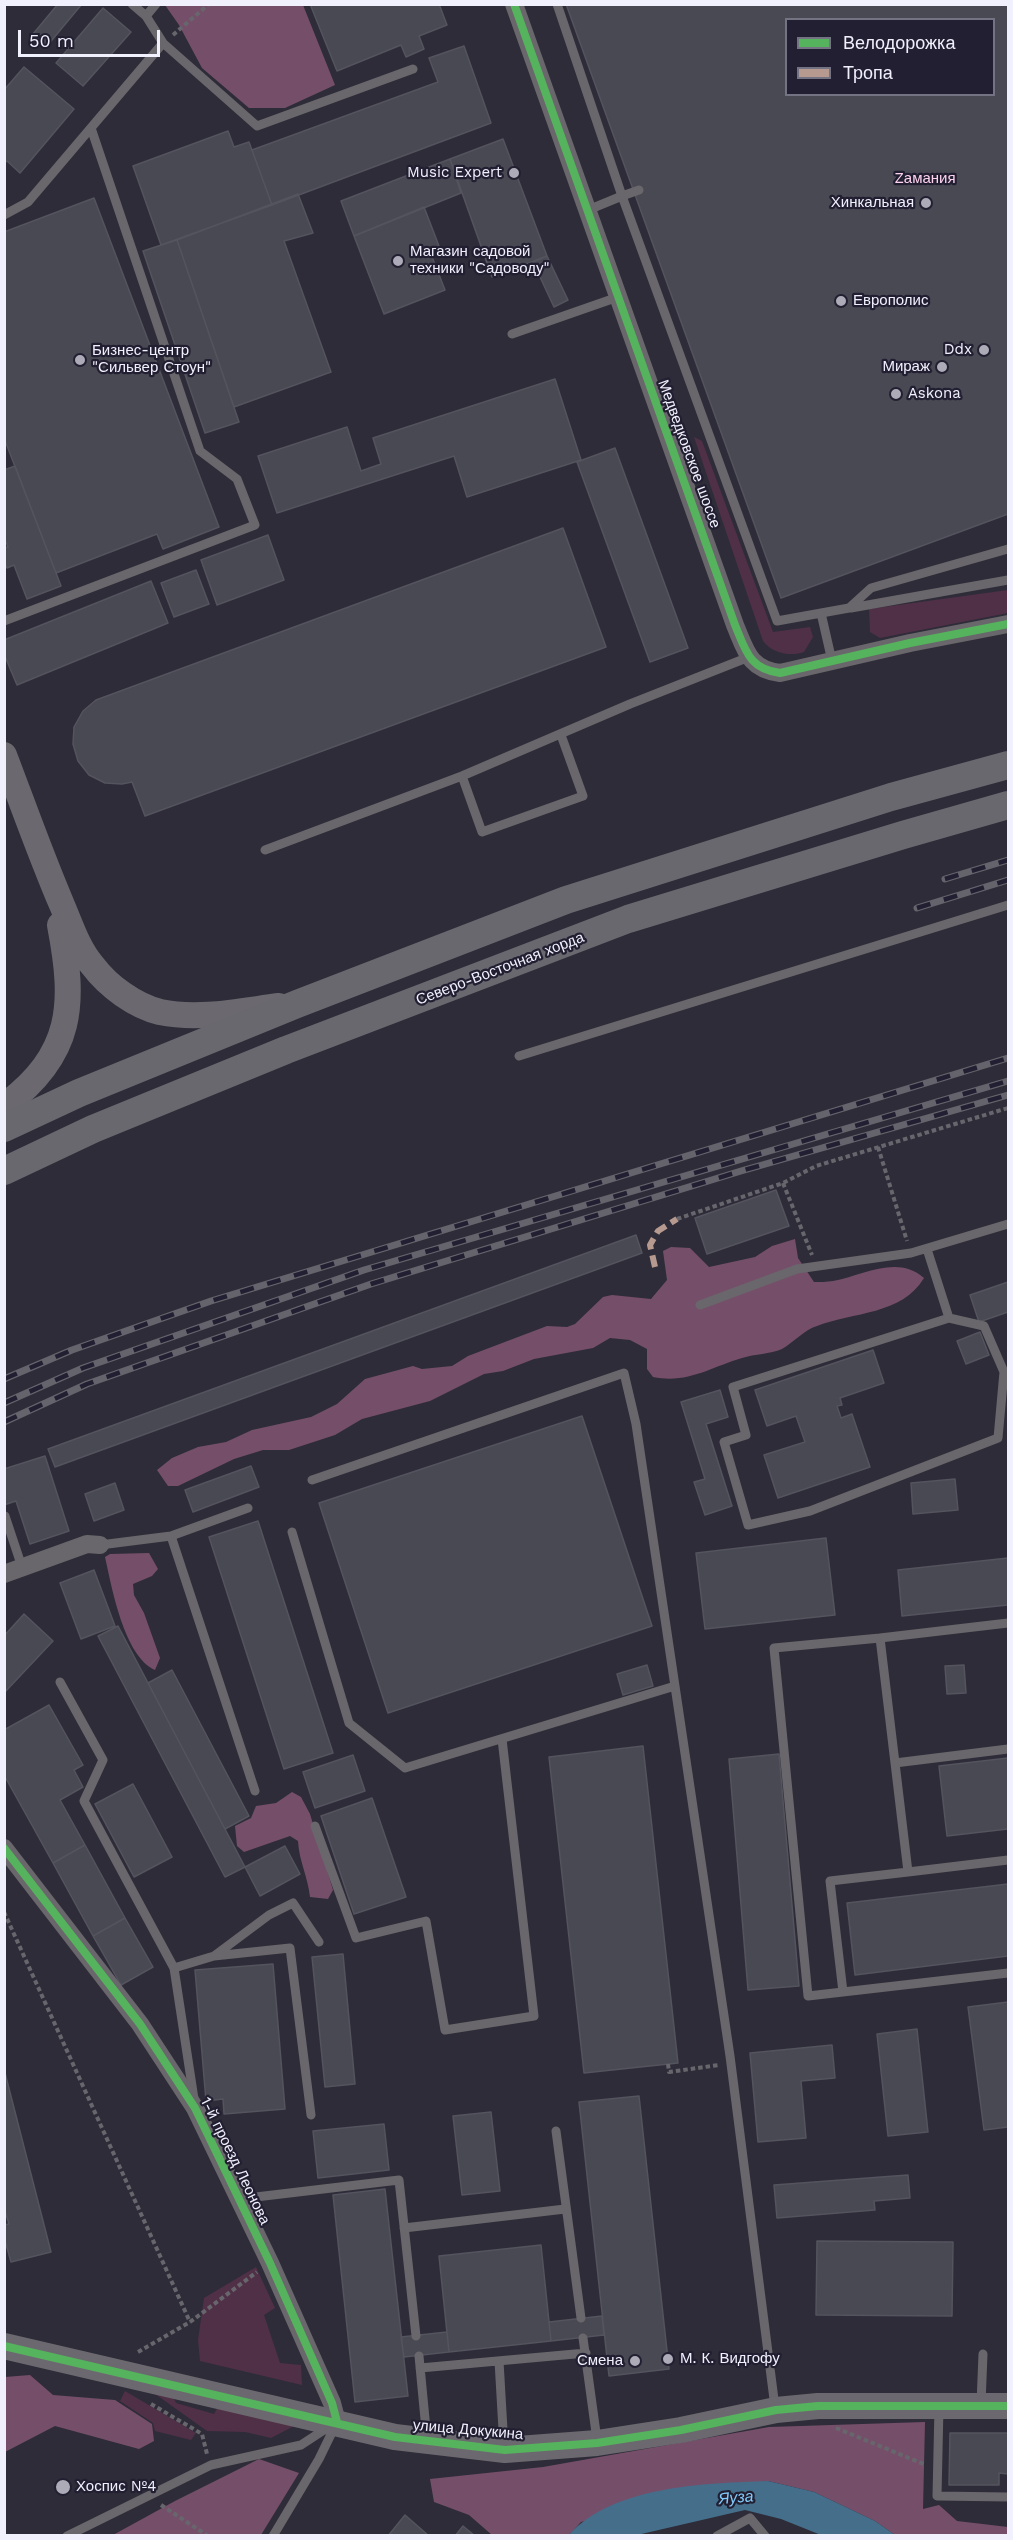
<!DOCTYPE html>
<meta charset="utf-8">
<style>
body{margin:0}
#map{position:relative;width:1013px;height:2540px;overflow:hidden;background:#2e2c38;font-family:"Work Sans",sans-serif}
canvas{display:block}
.frame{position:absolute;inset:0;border:6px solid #f1f0fd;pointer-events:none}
.legend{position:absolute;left:785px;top:18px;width:210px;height:78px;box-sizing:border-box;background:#211f31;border:2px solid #747383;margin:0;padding:8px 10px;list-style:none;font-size:18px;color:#f1f0fd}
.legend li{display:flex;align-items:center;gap:12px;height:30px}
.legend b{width:30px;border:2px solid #747383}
.scale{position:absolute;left:18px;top:30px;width:142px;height:27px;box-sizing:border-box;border:3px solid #f1f0fd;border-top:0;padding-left:8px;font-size:18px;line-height:21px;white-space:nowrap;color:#f1f0fd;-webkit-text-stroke:4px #211f31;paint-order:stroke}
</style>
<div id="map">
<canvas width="1013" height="2540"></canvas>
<div class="frame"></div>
<ul class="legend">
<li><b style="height:8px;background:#56b35d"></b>Велодорожка</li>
<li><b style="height:8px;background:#b69a8f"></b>Тропа</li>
</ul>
<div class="scale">50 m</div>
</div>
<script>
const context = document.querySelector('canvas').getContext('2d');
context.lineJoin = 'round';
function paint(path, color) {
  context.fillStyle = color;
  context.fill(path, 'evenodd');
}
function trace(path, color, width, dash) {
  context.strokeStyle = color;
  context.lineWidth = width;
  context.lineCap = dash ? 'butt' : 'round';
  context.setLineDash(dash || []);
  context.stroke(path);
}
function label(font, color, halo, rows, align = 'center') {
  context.font = font + ' "Work Sans",sans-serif';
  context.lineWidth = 4.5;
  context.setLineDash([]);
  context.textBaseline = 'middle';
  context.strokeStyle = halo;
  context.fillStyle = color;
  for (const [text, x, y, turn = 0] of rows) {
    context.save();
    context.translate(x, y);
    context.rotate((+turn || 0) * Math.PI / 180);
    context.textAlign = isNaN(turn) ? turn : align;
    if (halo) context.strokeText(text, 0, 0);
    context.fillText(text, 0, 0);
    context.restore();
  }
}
paint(new Path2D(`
 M694,437L702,441L773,632L810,627L813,637L804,652C790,657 772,653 763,641Z
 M1008,590V613L880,638L870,632L869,609Z
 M256,2267L275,2308L264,2315L280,2363L301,2365L302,2385L200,2361L198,2340L204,2298Z
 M125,2391L196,2433L191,2440L155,2431L153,2423L120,2401Z
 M151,2391L172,2395L176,2403L214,2414L219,2405L294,2426L271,2438L245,2432L207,2431Z`), '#503047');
paint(new Path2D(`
 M236,5L238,6L240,4L303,5L335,85L285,108H249L202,68L179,25L165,5Z
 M795,1239L798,1258L814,1282C820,1282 827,1282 833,1281C862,1276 897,1254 924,1278C902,1315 853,1312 817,1326C804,1330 794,1342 782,1349C770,1354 755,1354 742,1358C711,1367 688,1384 653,1377L647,1369V1349L630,1340L610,1338L593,1348L534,1359L503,1371L484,1374L430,1401L362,1419L335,1435L289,1450H263L234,1459L178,1486H168L157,1470L172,1458L198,1447L226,1442L252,1430L311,1417L337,1404L365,1379L413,1366L422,1369L452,1366L468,1356L547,1326L567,1327L575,1324L603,1297L612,1295L651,1299L667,1280L663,1251L671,1247L690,1248L709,1267L755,1257L772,1246Z
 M149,1553L158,1569L152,1576L133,1584L134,1595L144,1613L160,1658L155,1670C124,1656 112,1588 105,1557L110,1554Z
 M292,1792L301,1797L310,1814L333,1890L328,1899L310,1897C308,1877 299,1861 298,1841L290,1836L244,1852L237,1846L235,1826L251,1818L256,1806L276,1803Z
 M30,2375L53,2395L115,2400L152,2424L154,2441L139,2449L55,2426L5,2452V2377Z
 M925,2422L923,2509L939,2505L957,2521L1008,2527V2535H895L875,2521L814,2492L768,2481L581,2522L569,2535H492L469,2515L434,2502L430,2479L543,2467L769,2427Z
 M259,2459L299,2473L261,2535H113L175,2501Z`), '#754f69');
paint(new Path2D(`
 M768,2481L814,2492L875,2521L895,2535H821L781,2519L745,2510L637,2535H569C612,2486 706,2483 768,2481Z`), '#456e8b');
const building = new Path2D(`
 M58,4H82L47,46L33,34Z
 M310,4H439L447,25L419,36L424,49L406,57L401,45L337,71Z
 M566,4H1008V514L781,598ZM786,20H994V94H786Z
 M103,8L131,32L83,86L56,63Z
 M464,46L491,123L272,205L252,150L438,82L429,58Z
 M24,67L74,109L20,173L7,161L4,163V90Z
 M228,131L234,147L249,142L272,205L161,245L133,166Z
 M503,139L547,256L492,277L450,159Z
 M450,159L461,193L354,236L341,201Z
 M298,194L313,233L284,241L331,372L234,407L177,240Z
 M94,198L219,527L163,549L157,534L56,573L4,438V232Z
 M424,207L439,246L429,249L445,290L384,314L354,236Z
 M177,240L239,422L205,433L143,251Z
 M547,256L568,300L554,307L533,262Z
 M555,379L581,460L467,497L454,456L277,513L258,456L347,427L361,471L381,464L373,438Z
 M615,448L688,648L650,662L577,462Z
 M15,466L61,586L27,599L14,565L7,568L4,561V548L8,547L4,537V470Z
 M563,528L606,647L145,816L132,782L122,784L105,783L89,775L78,761L73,744L74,727L83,711L96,700Z
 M268,535L284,580L217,605L201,560Z
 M196,570L209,604L174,617L161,583Z
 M151,581L168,623L17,685L4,654V640Z
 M776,1190L789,1226L707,1254L695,1218Z
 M636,1235L642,1253L55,1467L48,1449Z
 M1008,1282V1312L979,1322L970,1295Z
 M980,1332L989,1355L966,1364L957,1341Z
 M873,1350L884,1383L840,1398L842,1405L837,1406L841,1418L852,1414L870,1467L778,1498L764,1455L805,1442L796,1416L767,1426L755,1390Z
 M720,1390L728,1417L706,1424L732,1506L705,1515L694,1482L705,1479L681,1402Z
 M582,1416L652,1626L388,1713L319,1503Z
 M45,1456L69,1531L30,1544L16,1501L4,1505V1469Z
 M251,1466L259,1487L193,1512L185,1490Z
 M955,1479L958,1510L913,1514L911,1483Z
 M115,1483L124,1510L94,1521L85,1494Z
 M258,1521L333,1753L284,1769L209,1537Z
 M826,1538L835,1615L705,1629L696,1553Z
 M1008,1558V1605L902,1616L898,1570Z
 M94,1570L115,1626L81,1639L60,1583Z
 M24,1614L53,1641L4,1693V1636Z
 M118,1626L245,1867L225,1877L98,1636Z
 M647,1665L653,1686L623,1695L617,1674Z
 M964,1665L966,1693L947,1694L945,1666Z
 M172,1670L249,1816L225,1829L148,1683Z
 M49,1705L83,1765L74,1770L83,1787L60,1800L85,1845L53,1863L4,1775V1730Z
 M643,1746L678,2063L584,2073L549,1757Z
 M779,1754L799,1986L748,1990L729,1759Z
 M353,1755L365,1791L315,1808L303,1772Z
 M1008,1758V1829L947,1836L939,1766Z
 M133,1784L172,1857L134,1877L95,1804Z
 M372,1798L406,1897L354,1914L321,1816Z
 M85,1845L125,1918L93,1936L53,1863Z
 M285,1846L300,1874L260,1896L245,1867Z
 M1008,1884V1956L855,1975L847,1903Z
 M125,1918L153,1967L121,1985L93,1936Z
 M343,1954L355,2084L325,2087L312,1957Z
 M273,1964L285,2109L224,2114L223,2099L206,2101L195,1970Z
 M1008,2002V2127L984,2130L968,2007Z
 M917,2029L928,2132L888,2136L877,2034Z
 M832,2045L835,2078L801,2081L806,2138L758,2142L750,2053Z
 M4,2069L51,2252L11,2262L4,2237V2225L9,2224L4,2208Z
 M639,2096L669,2369L609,2376L579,2102Z
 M491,2112L500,2191L462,2195L453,2116Z
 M384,2124L389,2170L318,2178L313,2131Z
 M908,2175L910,2198L874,2201L875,2210L777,2218L774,2185Z
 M385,2189L408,2396L355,2402L333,2195Z
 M817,2241L953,2242L952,2316L816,2315Z
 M541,2245L551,2341L449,2352L439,2256Z
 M602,2316L604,2335L551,2341L549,2322Z
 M447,2332L449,2352L404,2357L401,2337Z
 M950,2433H1008V2474L999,2473V2485H949Z
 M405,2515L429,2536H388Z
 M463,2526L475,2536H455Z`);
paint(building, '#494953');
trace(building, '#54545e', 1.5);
trace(new Path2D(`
 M173,35L209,4
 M878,1147L907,1241
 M783,1183L812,1255
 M677,1219L783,1183L816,1166L1008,1108
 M4,1912L190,2322
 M668,2064L669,2072L719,2065
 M138,2352L190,2322L257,2272
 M151,2404L202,2434L207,2454
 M836,2428L926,2465
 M161,2505L208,2536`), '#68666d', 4, [4.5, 3]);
trace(new Path2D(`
 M557,4L622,196L588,210
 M146,16L156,4
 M163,43L257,126L413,69
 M639,190L622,196L777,621L849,608L871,588L1008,549
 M4,215L28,202L163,43L146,16L132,4
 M512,334L618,297
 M851,608L1008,580
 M821,613L832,661
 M4,621L255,525L237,479L200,451L91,128
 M462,776L482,832L583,796L561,735
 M265,850L462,776L630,704L749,657
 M519,1056L1008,905
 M927,1249L949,1318L733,1387L746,1435L724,1442L748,1525L810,1511L998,1438L1004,1372L984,1326L949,1318
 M700,1305L797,1269L911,1253L1008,1224
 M312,1480L624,1373L636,1424L730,2056L775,2407
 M5,1516L22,1567
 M292,1532L349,1723L405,1768L675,1686
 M171,1536L255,1791
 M100,1545L171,1536L248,1508
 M1008,1623L880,1638L895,1763L1008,1749
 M880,1638L774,1648L808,1996L1008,1973
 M60,1682L103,1760L84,1801L174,1968L194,2099
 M895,1763L908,1872L1008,1860
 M315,1826L356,1938L426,1921L445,2030L534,2016L502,1739
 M214,1956L290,1948L311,2115
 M174,1968L214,1956L269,1915L293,1903L319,1942
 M843,1992L830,1881L908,1872
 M556,2131L581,2318
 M239,2199L399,2180L416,2336
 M404,2228L565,2209
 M583,2338L597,2440
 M419,2356L427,2440
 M499,2361L504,2447
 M420,2368L586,2353
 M981,2404L983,2354
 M939,2407L937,2496L1008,2497
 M67,2536L211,2465L301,2445L330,2426
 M273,2536L319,2459L336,2424
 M717,2536L750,2518L765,2536`), '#69676b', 9);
trace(new Path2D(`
 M514,4L735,625C746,651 749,669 780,673L910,643L1008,624
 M4,1574L87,1544L100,1545
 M4,1848L140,2024L195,2108L270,2263L332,2403L337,2422`), '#69676b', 18);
trace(new Path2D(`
 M4,755C23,805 41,856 62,905C71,926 78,949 93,966C108,986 135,1006 160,1012C199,1020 240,1011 279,1006
 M4,1106C74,1054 75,1004 60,925
 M4,2346L395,2437L505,2450L597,2443L681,2430L776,2410L818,2406H1008`), '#6b696f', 26);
trace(new Path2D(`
 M4,1128L79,1093L297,1004L566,900L891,797L1008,765
 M4,1171L93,1129L286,1050L628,919L903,835L1008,805`), '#6a686f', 28);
const rail = new Path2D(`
 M945,879L1008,860
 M917,908L1008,880
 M4,1379L72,1350L211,1301L1008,1058
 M4,1403L83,1368L364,1270L1008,1081
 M4,1422L87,1384L371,1284L741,1171L1008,1095`);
trace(rail, '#65636b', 7);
trace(rail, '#211f31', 4.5, [14]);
trace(new Path2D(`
 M655,1267L650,1245L658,1231L677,1219`), '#b69a8f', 6, [12, 6]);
trace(new Path2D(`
 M514,4L735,625C746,651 749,669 780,673L910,643L1008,624
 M4,1848L140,2024L195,2108L270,2263L332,2403L337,2422
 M4,2346L395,2437L505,2450L597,2443L681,2430L776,2410L818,2406H1008`), '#56b35d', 8);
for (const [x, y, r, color] of [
 [514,173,6,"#adabb8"],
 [926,203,6,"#adabb8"],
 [398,261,6,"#adabb8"],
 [841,301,6,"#adabb8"],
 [984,350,6,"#adabb8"],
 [80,360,6,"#adabb8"],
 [942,367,6,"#adabb8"],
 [896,394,6,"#adabb8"],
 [668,2359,6,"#adabb8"],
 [635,2361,6,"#adabb8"],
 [63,2487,8,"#adabb8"]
]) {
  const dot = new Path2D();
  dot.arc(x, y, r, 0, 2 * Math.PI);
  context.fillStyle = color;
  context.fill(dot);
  trace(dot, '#211f31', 2);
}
label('15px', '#f1f0fd', '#211f31', [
 ["Music Expert",502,173,"right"],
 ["Хинкальная",914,203,"right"],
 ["Магазин садовой",410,252],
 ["техники \"Садоводу\"",410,269],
 ["Европолис",853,301],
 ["Ddx",972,350,"right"],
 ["Бизнес-центр",92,351],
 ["\"Сильвер Стоун\"",92,368],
 ["Мираж",930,367,"right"],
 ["Askona",908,394],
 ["М. К. Видгофу",680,2359],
 ["Смена",623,2361,"right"],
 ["Хоспис №4",76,2487]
], 'left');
label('15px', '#fed3ee', '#211f31', [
 ["Zамания",925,179]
]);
label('15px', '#f1f0fd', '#211f31', [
 ["Медведковское шоссе",689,454,70],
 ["Северо-Восточная хорда",500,969,-21],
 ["1-й проезд Леонова",235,2161,64],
 ["улица Докукина",468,2430,5]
]);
label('italic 16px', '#82cafa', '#211f31', [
 ["Яуза",736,2498,-5]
]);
</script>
